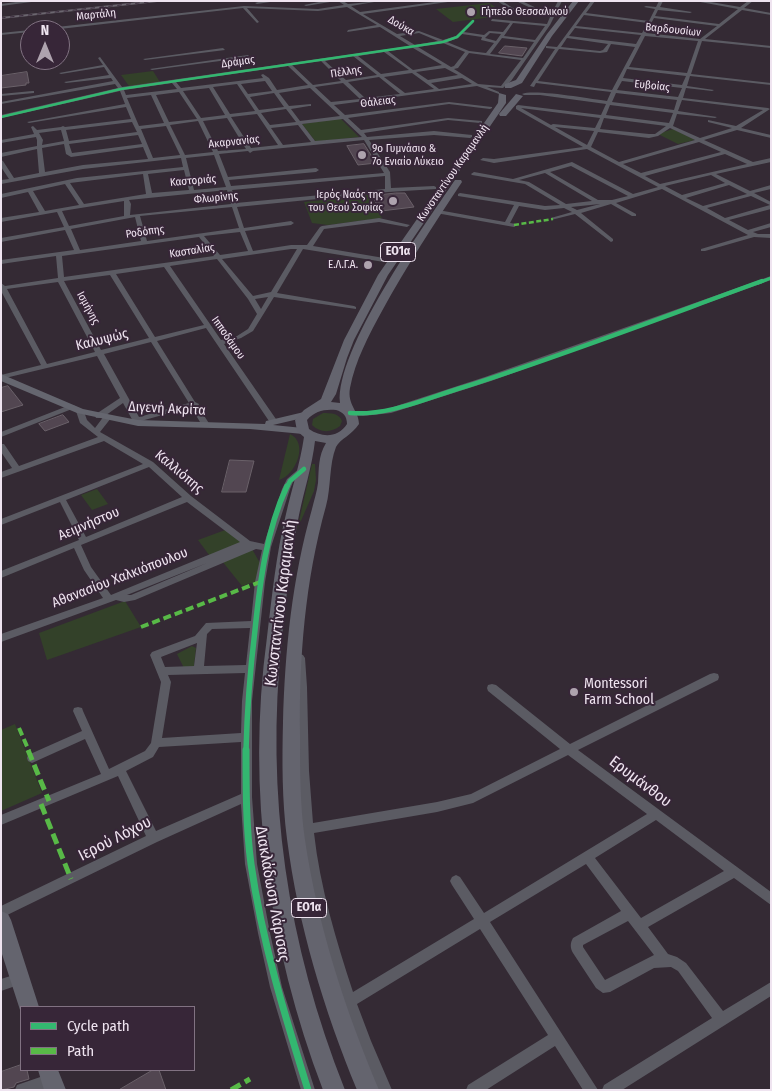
<!DOCTYPE html>
<meta charset="utf-8">
<style>
body{margin:0}
#map{position:relative;width:772px;height:1091px;overflow:hidden;background:#342a34;font-family:"Fira Sans Condensed",sans-serif}
canvas{display:block}
.frame{position:absolute;inset:0;border:2px solid #efe4f0;pointer-events:none}
.legend{position:absolute;left:20px;top:1006px;width:175px;height:65px;box-sizing:border-box;background:#372638;border:1px solid #817282;margin:0;padding:6px 9px;list-style:none;font-size:15px;color:#efe4f0}
.legend li{display:flex;align-items:center;gap:10px;height:25px}
.legend b{width:25px;border:1px solid #817282}
.north{position:absolute;left:20px;top:20px;width:50px;height:50px;box-sizing:border-box;background:#372638;border:1px solid #817282;border-radius:50%;rotate:0deg;font-size:14px;font-weight:700;line-height:20px;text-align:center;color:#efe4f0}
.north::after{content:'';display:block;margin:auto;width:18px;height:22px;background:#aea3ae;clip-path:polygon(50% 0,100% 100%,50% 72%,0 100%)}
</style>
<div id="map">
<canvas width="772" height="1091"></canvas>
<div class="frame"></div>
<ul class="legend">
<li><b style="height:6px;background:#33b770"></b>Cycle path</li>
<li><b style="height:6px;background:#58b947"></b>Path</li>
</ul>
<div class="north">N</div>
</div>
<script>
const context = document.querySelector('canvas').getContext('2d');
context.lineJoin = 'round';
function paint(path, color) {
  context.fillStyle = color;
  context.fill(path, 'evenodd');
}
function trace(path, color, width, dash) {
  context.strokeStyle = color;
  context.lineWidth = width;
  context.lineCap = dash ? 'butt' : 'round';
  context.setLineDash(dash || []);
  context.stroke(path);
}
function label(font, color, halo, rows, align = 'center') {
  context.font = font + ' "Fira Sans Condensed",sans-serif';
  context.lineWidth = 4;
  context.setLineDash([]);
  context.textBaseline = 'middle';
  context.strokeStyle = halo;
  context.fillStyle = color;
  for (const [text, x, y, turn = 0] of rows) {
    context.save();
    context.translate(x, y);
    context.rotate((+turn || 0) * Math.PI / 180);
    context.textAlign = isNaN(turn) ? turn : align;
    if (halo) context.strokeText(text, 0, 0);
    context.fillText(text, 0, 0);
    context.restore();
  }
}
paint(new Path2D(`
 M489,3L508,15L453,22L436,9Z
 M153,71L160,82L129,86L121,75Z
 M340,118L359,137L316,142L302,124Z
 M673,129L695,140L678,144L658,134Z
 M369,195L382,218L328,225L312,223L304,202Z
 M323,413C331,413 339,413 342,421L340,426C331,433 320,433 312,425L313,419Z
 M290,434C309,443 296,475 279,480Z
 M312,464H315L316,480L314,491L297,530Z
 M97,489L108,504L92,510L81,495Z
 M228,529L250,545L212,559L198,540Z
 M252,549L260,563V580L242,586L222,561Z
 M125,601L141,627L47,660L39,633Z
 M192,646L196,648L194,666L184,668L177,654Z
 M15,724L42,793L1,811V730Z`), '#334129');
const building = new Path2D(`
 M505,46L527,48L522,56L499,53Z
 M27,72L29,83H26V85L1,88V76Z
 M364,144L376,163L358,165L347,146Z
 M396,193H405L414,207L381,211L372,196Z
 M8,386L23,405L1,412V388Z
 M63,415L69,422L45,431L39,424Z
 M230,460L254,461L246,492H222Z
 M21,1065V1070H27L29,1079L16,1083L14,1087L1,1090V1072Z
 M153,1070H159L166,1090H119Z`);
paint(building, '#524651');
trace(building, '#6a6169', 1);
paint(new Path2D(`
 M262,1H277L257,4L255,3Z
 M324,1H336L306,6L304,5Z
 M338,1H343L348,4L380,1L351,6L360,12L442,1H455L363,14L397,34L419,31L443,40L456,36L473,20L474,22L464,32L484,35L489,31L503,32L510,23L491,21L492,19L547,24L550,17L516,1H522L551,15L558,1H562L550,25L511,81L503,88L487,87L499,92V94L477,86L334,105L345,115L449,102L492,107V108L490,109L449,104L348,118L361,130L448,118L482,121V123H480L448,120L364,133L367,137L434,131L472,135V137L470,138L434,135L369,140L390,172L391,188L434,186L436,187V189L388,192L237,207L244,228L291,221L294,223L291,225L245,231L253,251L291,245H307L320,227L322,226L379,218L410,225L407,227L379,222L324,229L313,246L384,258L387,260L384,262L303,249L277,293L354,306L356,307V309L274,297L253,331L241,338L224,344L278,422L277,424H271L206,328L157,341L195,402L199,404L198,406L210,425L206,427H203L191,407L141,421V425H138L134,423L123,403L102,418H96L95,416L96,414L120,398L97,356L1,379V375L41,365L1,291V283L5,286L58,278L56,256L1,264V260L74,250L65,230L1,242V238L64,227L57,212L1,222V218L39,212L28,192L1,198V194L77,178L183,167L181,158L83,169L1,184V180L9,179L1,167V160L3,161L14,178L39,173L37,149L1,157V153L37,146V140L36,137L1,143V140L34,134L31,127L33,126L37,130L61,127L63,126L65,127L131,119L126,107L29,123L27,122L125,104L120,91L1,118V115L118,88L115,84L1,104V102L113,81L111,78L66,83L64,82L109,75L104,67L61,74L59,73L103,65L98,58L100,57L122,87L410,46L380,27L347,32L348,30L377,25L347,7L318,11L247,8L259,22L257,23L243,8L51,30L39,29L244,6L318,9L344,5ZM513,23L545,26L535,40L504,36ZM419,33L438,41L415,45L400,36ZM490,33L501,34L496,41L485,38ZM462,34L482,37L481,40L494,43L486,53L469,51L447,42L458,38ZM502,38L534,42L523,58L490,54ZM443,43L465,52L454,66L451,67L418,47ZM413,48L442,65L413,70L388,51ZM384,52L409,70L381,74L358,56ZM469,53L521,60L501,86L478,84L454,69L458,68ZM353,56L377,75L346,80L325,61ZM321,61L341,81L313,85L292,65ZM288,66L308,85L277,90L269,78L263,74L261,75L263,78L181,88L176,82ZM445,68L458,75L428,80L416,72ZM412,73L434,89L405,93L384,77ZM379,77L400,94L365,98L348,82ZM462,78L472,84L439,89L431,83ZM265,81L272,91L248,94L241,84ZM172,83L177,89L126,95L124,90ZM343,83L360,99L331,102L315,87ZM237,84L255,111L230,114L213,87ZM209,88L225,115L201,118L183,91ZM310,88L340,116L300,121L291,109L309,106H311V104L289,106L279,93ZM179,92L197,119L169,122L156,95ZM274,93L284,107L259,110L250,97ZM151,95L164,123L139,126L127,98ZM286,109L296,122L270,125L261,113ZM257,114L278,145L251,148L231,117ZM227,118L246,149L218,151L203,121ZM343,119L362,137L315,141L302,124ZM198,121L213,152L185,155L170,125ZM132,122L137,132L69,141L66,130ZM298,125L311,142L283,145L271,128ZM166,126L180,155L153,158L141,129ZM61,130L64,141L42,145L43,140L39,133ZM138,135L142,144L72,153L69,144ZM364,140L384,173L231,186L229,180L316,172L319,170L316,168L228,177L219,154L248,151L250,153L253,151ZM64,144L66,154L71,157L143,147L148,159L83,165L45,172L42,148ZM214,155L226,187L194,190L186,158ZM184,170L189,190L152,193L148,174ZM143,174L146,194L84,204L70,183ZM385,176V189L236,203L232,190ZM65,184L79,205L45,211L33,191ZM227,190L231,204L130,215L131,204L129,200ZM124,201V216L69,226L62,211ZM232,207L239,228L147,241L140,216ZM135,217L141,241L80,250L71,229ZM240,232L248,251L220,255L204,236ZM199,237L214,256L64,277L62,256ZM291,249H297L271,292L253,296L222,259ZM217,259L248,299L257,314L248,329L237,336L221,340L170,266ZM164,267L204,325L155,337L116,274ZM110,275L149,338L101,350L64,281ZM58,282L95,352L47,364L7,289ZM268,297L261,309L255,299ZM151,342L189,403L139,417L104,354Z
 M497,1H502L516,10L513,11Z
 M591,1H595L586,13L649,21L655,9L644,7L646,6L656,7L659,1H663L660,7L692,12L690,13L658,10L655,16L719,24L738,9L695,1H705L740,7L748,1H753L744,8L771,13V15L742,10L705,39L771,46V48L702,41L691,74L771,83V85L690,76L687,86L714,90L712,91L686,88L683,98L768,108L770,109L741,128L771,135V138L737,130L704,140L753,162L771,158V162L716,174L750,191L771,185V189L754,193L771,202V209L729,220L748,230L771,223V227L753,232L758,234H771V238L754,237L705,251H701V249L748,235L662,189L616,203L636,214V216H632L611,204L581,213L613,239V241L611,242L575,214L551,220V218L572,212L564,208L545,210L519,206L510,223L516,224L517,225L514,227L436,213L435,212L438,210L505,222L514,205L458,196V194L460,193L545,206L560,205L525,184L472,175L471,174L474,172L513,179L572,162L633,194L658,187L587,149L494,163L480,160L483,158L494,159L583,147L516,109V106L518,105L601,115L606,104L540,95H524L522,94C535,89 590,99 607,101L611,92L536,83L534,87L530,86L555,49L546,48V46L557,47ZM584,15L648,23L642,33L576,26ZM654,18L717,26L700,39L646,33ZM575,28L641,35L636,44L569,36ZM645,36L698,41L687,73L629,67ZM567,38L608,44L603,50L600,51L561,47ZM611,44L635,47L612,90L538,81L559,49L600,53L607,52ZM627,69L686,76L682,85L623,78ZM622,81L682,88L678,97L617,90ZM616,93L677,100L674,110L612,102ZM682,100L763,110L736,126L708,120V122L732,128L700,138L673,126L677,114L715,118L717,117L678,111ZM610,105L673,113L669,123L606,115ZM521,108L600,118L595,128L553,124L551,125ZM604,118L666,126L655,134H649L600,129ZM555,127L594,131L587,145ZM670,128L695,140L619,162L591,147L598,132L649,138L658,136ZM699,142L721,152L641,173L623,164ZM725,154L747,164L660,184L645,176ZM571,166L628,196L612,200H598L550,172ZM545,173L592,201L566,204L529,182L519,180ZM711,175L725,183L682,195L665,186ZM729,185L747,194L703,206L686,198ZM751,196L770,205L725,218L707,208ZM600,204L577,210L571,207Z
 M30,30V32L1,35V33Z
 M223,48L225,50L145,60L143,59Z
 M248,55L250,57L152,70L150,69Z
 M32,91H34V93L1,96V94Z
 M771,276V280L491,381L391,413L363,416L350,415L346,413L350,411L363,412L387,409L485,377Z
 M70,405H73L77,407L1,437V432Z
 M77,409H83L87,420L95,428L104,416H110L111,418L100,432L153,462L191,496L250,541L264,544L282,489L287,479L301,467L304,466L308,469L293,482L290,489L271,547L265,582L252,701V797L257,864L270,933L282,987L315,1090H301L270,987L258,933L245,864L241,804L157,842L1,918V906L146,836L118,776L1,825V815L101,774L85,739L32,763L28,761L27,758L28,755L82,731L73,711L74,708L78,707L82,708L83,711L109,769L145,751L151,743L161,682L150,655L152,652L195,636L206,623L251,621L255,582L262,550L256,549L135,600L124,602L116,600L1,642V634L103,598L84,570L74,548L1,578V571L79,540L60,502L1,525V519L143,464L104,441L1,478V472L12,468L1,452V444H4L19,466L98,437L80,423L76,411ZM149,467L182,497L86,537L66,500ZM187,502L240,542L111,595L91,567L81,545ZM207,563L131,595H127ZM250,628L246,665L204,666L207,634L212,629ZM197,643L194,666L165,667L161,657ZM245,673L242,701L241,733L162,738L171,682L168,675ZM241,742V794L156,831L126,771L153,757L159,747Z
 M300,654L303,655L305,658L307,687L309,771L313,823L437,802L471,794L560,749L488,691L487,688L488,685L492,684L496,685L570,744L710,674L714,673L718,674L719,677L718,680L578,750L771,892V905L734,878L648,927L668,954L677,957L686,963L723,1011L771,982V996L622,1090H602L604,1085L712,1018L678,971L671,967L654,968L610,992L603,993L596,988L573,953C570,948 570,943 573,938L621,911L586,864L490,922L598,1090H583L555,1046L486,1090H466L468,1085L548,1035L480,929L357,1004L371,1041L392,1090H378C356,1040 338,989 324,936C315,906 307,875 304,843C300,812 298,780 298,749C297,719 299,688 295,658L297,655ZM568,755L647,814L484,913L460,877L456,875L452,877L450,881L452,885L474,919L353,992C336,940 320,887 314,833L437,812L473,803ZM656,820L724,871L641,918L595,858ZM628,921L654,955L605,980L583,947V945Z
 M20,973L24,975L26,979L24,983L1,991V979Z
 M52,1073L57,1075L59,1080L57,1085L43,1090H15L17,1085Z`), '#5b5b63');
paint(new Path2D(`
 M23,1H39L1,6V4Z`), '#5b5b63');
paint(new Path2D(`
 M1,374L83,409L117,416L138,420L265,424L266,421L304,412L307,413L309,415L307,417L273,425L303,428L308,431L303,434L250,429L138,426L77,413L1,381Z`), '#65666f');
paint(new Path2D(`
 M573,1H579L552,36L522,83L511,88H505V84L516,80L547,34Z
 M499,93L506,95V103L388,275L354,340L347,358L336,394L331,402L340,403C335,350 423,227 455,180H461L462,182C434,224 406,267 382,311C369,335 355,361 350,388C347,405 359,411 359,424C352,435 340,439 336,447C329,464 331,488 326,506C305,581 299,658 300,735C300,770 300,806 305,840C318,927 345,1009 379,1090H357C324,1010 298,925 287,839C282,800 282,761 283,722C285,650 292,579 312,509C314,500 317,492 318,483C319,469 318,456 326,443L315,441C312,467 304,490 299,515C291,555 286,598 282,638C265,795 287,944 345,1090H323C268,945 246,791 267,637C272,597 276,554 286,514C292,488 300,464 304,437L297,431L295,420L304,410L321,399L344,340L378,275L498,103ZM336,410C343,412 347,416 347,424C338,438 322,438 309,429L307,420C315,411 324,409 336,410Z
 M516,94L523,96L506,116H500L499,114Z
 M1,911L8,914L11,920L39,1007H21V1013L1,951Z
 M38,1070H58L66,1090H44Z`), '#64646e');
const rail = new Path2D(`
 M1,18L157,1`);
trace(rail, '#6b666f', 2);
trace(rail, '#372638', 1, [4.5]);
trace(new Path2D(`
 M514,225L553,219`), '#58b947', 2.5, [5, 2.5]);
trace(new Path2D(`
 M141,627L260,582
 M19,728L29,751`), '#58b947', 4, [8, 4]);
trace(new Path2D(`
 M28,750L49,801
 M41,804L71,879
 M231,1090L250,1079`), '#58b947', 5, [11, 5]);
trace(new Path2D(`
 M1,117L121,89L443,42L457,37L473,21`), '#33b770', 2.5);
trace(new Path2D(`
 M758,283L771,278`), '#33b770', 3);
trace(new Path2D(`
 M350,413C389,416 427,398 464,387C564,355 663,317 762,281
 M287,487L290,481L304,469`), '#33b770', 4.5);
trace(new Path2D(`
 M246,751C247,710 250,671 255,630C260,582 266,531 287,486`), '#33b770', 5.5);
trace(new Path2D(`
 M246,750C246,788 246,827 251,864C262,942 285,1016 308,1090`), '#33b770', 7);
for (const [x, y, r, color] of [
 [471,12,5,"#aea3ae"],
 [362,155,5,"#aea3ae"],
 [393,201,5,"#aea3ae"],
 [368,265,5,"#aea3ae"],
 [574,692,5,"#aea3ae"]
]) {
  const dot = new Path2D();
  dot.arc(x, y, r, 0, 2 * Math.PI);
  context.fillStyle = color;
  context.fill(dot);
  trace(dot, '#372638', 2);
}
label('11px', '#efe4f0', '#372638', [
 ["Γήπεδο Θεσσαλικού",481,12],
 ["9ο Γυμνάσιο &",372,149],
 ["7ο Ενιαίο Λύκειο",372,162],
 ["Ιερός Ναός της",383,195,"right"],
 ["του Θεού Σοφίας",383,208,"right"],
 ["Ε.Λ.Γ.Α.",358,265,"right"]
], 'left');
label('11px', '#efe4f0', '#372638', [
 ["Μαρτάλη",96,15,-6],
 ["Δούκα",401,26,30],
 ["Βαρδουσίων",673,30,6],
 ["Δράμας",238,62,-8],
 ["Πέλλης",346,72,-9],
 ["Ευβοίας",652,86,6],
 ["Θάλειας",378,102,-7],
 ["Ακαρνανίας",234,142,-6],
 ["Κωνσταντίνου Καραμανλή",453,173,-55],
 ["Καστοριάς",193,181,-5],
 ["Φλωρίνης",216,198,-6],
 ["Ροδόπης",145,232,-8],
 ["Κασταλίας",192,251,-9],
 ["Ισμήνης",88,308,61],
 ["Ιπποδάμου",228,338,55]
]);
for (const [x, y, w] of [
 [398,252,35],
 [309,908,35]
]) {
  const box = new Path2D();
  box.roundRect(x - w / 2, y - 9.5, w, 19, 4);
  context.fillStyle = '#372638';
  context.fill(box);
  trace(box, '#efe4f0', 1);
}
label('bold 12px', '#efe4f0', null, [
 ["ΕΟ1α",398,252],
 ["ΕΟ1α",309,908]
]);
label('14px', '#efe4f0', '#372638', [
 ["Καλυψώς",102,340,-14],
 ["Διγενή Ακρίτα",167,409,3],
 ["Καλλιόπης",179,472,40],
 ["Αειμνήστου",89,524,-23],
 ["Αθανασίου Χαλκιόπουλου",120,578,-21]
]);
label('14px', '#efe4f0', '#372638', [
 ["Montessori",584,684],
 ["Farm School",584,700]
], 'left');
label('16px', '#efe4f0', '#372638', [
 ["Κωνσταντίνου Καραμανλή",281,603,-83],
 ["Ερυμάνθου",640,782,37],
 ["Ιερού Λόχου",115,839,-27],
 ["Διακλάδωση Λάρισας",272,894,80]
]);
</script>
